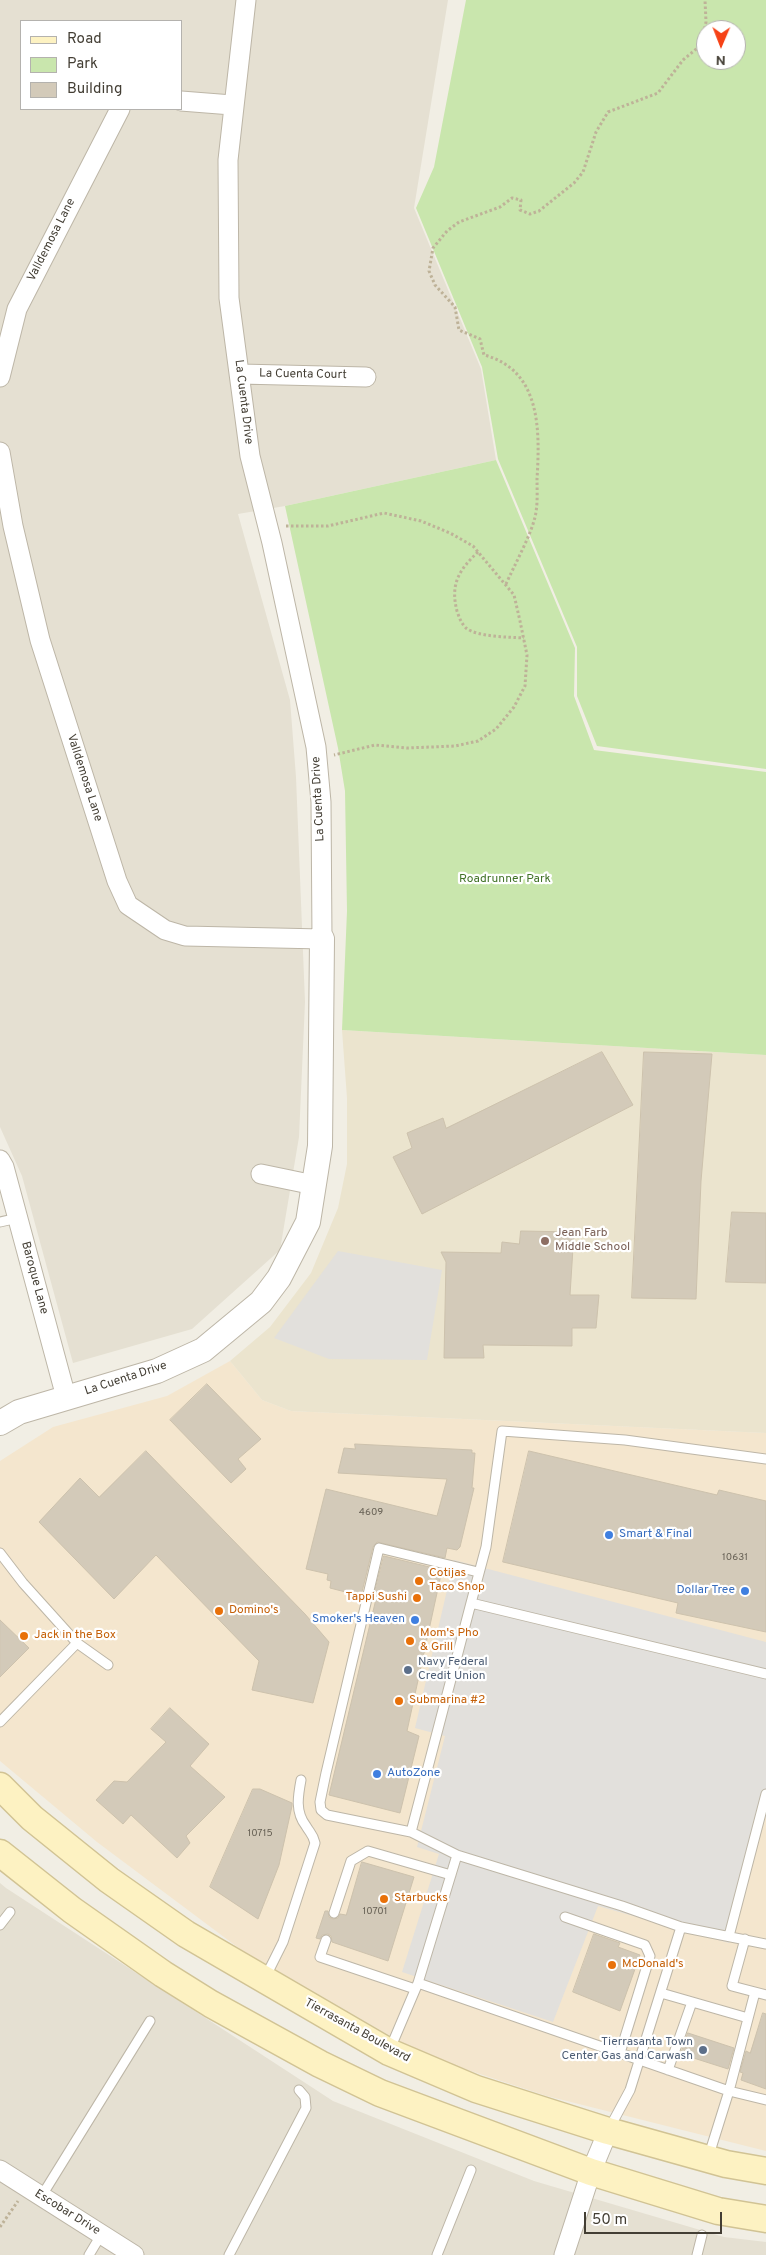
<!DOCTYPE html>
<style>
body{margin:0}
#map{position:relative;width:766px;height:2255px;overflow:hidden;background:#f1eee4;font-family:Overpass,sans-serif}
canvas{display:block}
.legend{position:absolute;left:20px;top:20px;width:162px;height:90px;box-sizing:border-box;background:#fff;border:1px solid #b4b2ae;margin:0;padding:6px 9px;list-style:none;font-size:15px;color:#433e34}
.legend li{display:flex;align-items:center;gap:10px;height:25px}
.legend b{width:25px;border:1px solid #b4b2ae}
.north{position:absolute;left:696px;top:20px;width:50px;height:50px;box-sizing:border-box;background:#fff;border:1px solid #b4b2ae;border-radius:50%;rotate:181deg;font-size:14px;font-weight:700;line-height:20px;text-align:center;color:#433e34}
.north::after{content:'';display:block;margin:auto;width:18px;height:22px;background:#f64216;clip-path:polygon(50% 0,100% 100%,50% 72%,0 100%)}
.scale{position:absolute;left:584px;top:2212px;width:138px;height:22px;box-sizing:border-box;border:2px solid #433e34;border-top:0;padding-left:6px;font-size:15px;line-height:18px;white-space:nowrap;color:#433e34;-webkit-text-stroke:4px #fff;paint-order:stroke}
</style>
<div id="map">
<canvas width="766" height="2255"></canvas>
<ul class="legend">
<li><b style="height:6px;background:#fdf2c2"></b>Road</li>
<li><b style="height:14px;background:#c9e6ad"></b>Park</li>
<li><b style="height:14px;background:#d3cab9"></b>Building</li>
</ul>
<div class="north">N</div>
<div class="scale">50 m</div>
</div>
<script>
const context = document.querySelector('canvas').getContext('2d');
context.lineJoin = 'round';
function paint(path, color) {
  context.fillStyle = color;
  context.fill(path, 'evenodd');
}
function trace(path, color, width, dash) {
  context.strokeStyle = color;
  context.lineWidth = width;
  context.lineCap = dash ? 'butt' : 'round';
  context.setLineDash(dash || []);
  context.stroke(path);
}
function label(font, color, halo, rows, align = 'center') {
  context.font = font + ' Overpass,sans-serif';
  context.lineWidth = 4.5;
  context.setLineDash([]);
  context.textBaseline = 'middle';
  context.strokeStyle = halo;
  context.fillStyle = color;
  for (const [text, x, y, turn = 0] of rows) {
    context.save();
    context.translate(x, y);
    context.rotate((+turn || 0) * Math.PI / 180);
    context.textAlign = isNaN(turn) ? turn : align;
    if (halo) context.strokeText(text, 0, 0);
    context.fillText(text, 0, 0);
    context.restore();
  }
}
paint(new Path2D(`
 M0,0H448L414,208L481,369L496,460L285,506L238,514L290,700L296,777L305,1002L299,1137L280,1250L192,1329L73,1363L22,1176L0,1127ZM21,21H181V109H21Z
 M0,1883L6,1888L333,2101L534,2181L724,2237L766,2242V2255H0Z`), '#e5e0d2');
paint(new Path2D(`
 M230,1361L262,1400L291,1411L766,1433V2151L547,2096L425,2056L240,1949L97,1842L0,1761V1461L53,1427L167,1396Z`), '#f4e6ce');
paint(new Path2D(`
 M342,1030L766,1055V1433L291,1411L262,1400L230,1361L270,1327L311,1273L338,1208L347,1164V1098Z`), '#ebe4ce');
paint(new Path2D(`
 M466,0H766V769L597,746L577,696V647L498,459L482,367L416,208L434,167ZM706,30H736V60H706Z
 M496,460L575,648L574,696L594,750L766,772V1055L342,1030L347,911L345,791L338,748L285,506Z`), '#c9e6ad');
paint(new Path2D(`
 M338,1251L442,1270L427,1360L329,1359L274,1338Z
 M454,1560L766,1642V1816L729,1943L598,1906L553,2022L402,1972L439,1854L417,1847L445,1736L415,1728Z`), '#e2e0dc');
const building = new Path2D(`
 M602,1052L633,1105L422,1214L393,1157L412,1148L407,1133L443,1118L446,1128Z
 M644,1052L712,1054L701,1181L696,1299L632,1298Z
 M732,1212L766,1213V1283L726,1282Z
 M521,1231L574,1232L570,1295H599L596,1328H572V1346L483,1345L484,1358H444L446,1262L441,1252L501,1253L502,1242L519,1244Z
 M207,1384L261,1439L238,1459L246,1469L231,1483L170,1420Z
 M355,1444L472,1450V1453H475L472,1488H474L460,1547L457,1550L447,1548L445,1558L377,1542L373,1547L361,1596L330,1588L331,1581L327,1580L328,1574L306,1569L326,1489L437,1516L447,1479L338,1473L344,1448L355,1449Z
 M146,1451L305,1614L329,1642L313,1703L252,1690L259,1661L156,1555L114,1599L39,1522L80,1478L99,1497Z
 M529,1451L717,1495L719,1490L766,1501V1632L676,1613L678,1603L503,1562Z
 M384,1556L442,1570L407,1731L419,1736L400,1813L329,1795L376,1599H373Z
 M0,1620L29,1648L0,1677Z
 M170,1708L209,1744L190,1766L225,1797L186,1836L190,1843L177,1858L131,1815L123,1824L96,1800L114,1781L127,1782L166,1742L151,1729Z
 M253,1789H260L292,1803V1806L279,1865L258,1919L210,1887Z
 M362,1862L414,1877L388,1961L332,1942L331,1936L328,1934L322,1935L320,1939L316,1938L325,1911H328L329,1917L333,1919L338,1918L340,1914L346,1915Z
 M594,1934L620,1943L618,1947L640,1955L620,2011L573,1992Z
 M763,2013L766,2014V2089L741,2080L743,2073L740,2072L746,2051L750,2053Z
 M688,2033L734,2048L728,2069L681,2054Z`);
paint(building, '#d3cab9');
trace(building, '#cdc2ad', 1);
const service = new Path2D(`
 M0,1222L18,1218
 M766,1459L625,1440L502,1431L486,1547L471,1603L766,1674
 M0,1553L23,1583L77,1643L108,1665
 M478,1572L379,1548L326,1773L320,1802L321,1810L327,1815L411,1832L457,1855L622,1906L681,1927L766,1944
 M0,1722L77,1643
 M411,1832L471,1603
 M334,1913L351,1861L368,1851L451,1875
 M565,1917L645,1945L650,1956L620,2053
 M0,1925L10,1912
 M729,1936L766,1794
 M745,1939L732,1986L766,1995
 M326,1940L320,1957L415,1989
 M265,1978L283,1942L315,1843C313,1834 310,1833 306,1826C295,1812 298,1796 301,1780
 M418,1983L729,2091L708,2158
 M755,1992L729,2091L766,2100
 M661,1993L748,2018
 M390,2049L418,1983L457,1855
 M668,2070L692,2002
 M609,2129L630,2090L681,1927
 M41,2197L150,2021
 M89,2255L101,2235
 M229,2255L306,2108L305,2097L299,2090
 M437,2255L471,2170
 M697,2255L702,2235`);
const minor = new Path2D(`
 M181,101L232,105
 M240,374L366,377
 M0,377L17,309L120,109
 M0,452L13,526L40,640L117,881L128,905L165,930L185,936L322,939L321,802L316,747L272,543L250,456L229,298L228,160L246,0
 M0,1160L4,1167L66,1397
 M261,1174L314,1185
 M0,2170L134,2255
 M564,2255L591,2172L608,2131`);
const tertiary = new Path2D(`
 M0,1423L19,1412L157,1371L203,1350L261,1302L279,1278L308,1222L320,1146L322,939`);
const secondary = new Path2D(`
 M0,1786L32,1818L109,1880L186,1934L389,2052L476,2089L608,2131L726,2164L766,2171
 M0,1853L72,1910L163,1974L211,2004L320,2064L380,2093L591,2172L718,2211L766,2219`);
trace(service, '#bdb6a7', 11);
trace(minor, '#bdb6a7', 21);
trace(tertiary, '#bdb6a7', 26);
trace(secondary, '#d1c394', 29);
trace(new Path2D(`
 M286,526H328L384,513L421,521L450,533L473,546L514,595L520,621L527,655L525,686L514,707L496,729L478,741L455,746L407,748L375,745L334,755
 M478,552C459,570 450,584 457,611C459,617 461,623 466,628C477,637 509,637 524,638
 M506,584C514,566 531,535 535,517C538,505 537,491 537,479C540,430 541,370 484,355L480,339L459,330L455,307L435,285L429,271L433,248L447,231L459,222L500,207L512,198L521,200L520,210L530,214L539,211L574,183L583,172L596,132L608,112L658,93L683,60L701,45L706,22L705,0
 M0,2227L18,2201`), '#beb298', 3, [2.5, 2.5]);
trace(service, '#fff', 9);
trace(minor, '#fff', 19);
trace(tertiary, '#fff', 24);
trace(secondary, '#fdf2c2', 26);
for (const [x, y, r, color] of [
 [545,1241,5,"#8d6e63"],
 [609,1535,5,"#3f7fe0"],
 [419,1581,5,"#e8710a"],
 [745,1591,5,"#3f7fe0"],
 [417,1598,5,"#e8710a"],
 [219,1611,5,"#e8710a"],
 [415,1620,5,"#3f7fe0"],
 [24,1636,5,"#e8710a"],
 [410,1641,5,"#e8710a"],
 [408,1670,5,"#5c6f8a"],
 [399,1701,5,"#e8710a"],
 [377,1774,5,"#3f7fe0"],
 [384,1899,5,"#e8710a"],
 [612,1965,5,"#e8710a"],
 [703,2050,5,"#5c6f8a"]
]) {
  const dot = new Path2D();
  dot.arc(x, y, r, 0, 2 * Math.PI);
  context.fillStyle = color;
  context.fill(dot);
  trace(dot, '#fff', 2);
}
label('10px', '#676155', null, [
 ["4609",371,1513],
 ["10631",735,1558],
 ["10715",260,1834],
 ["10701",375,1912]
]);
label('12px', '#433e34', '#fff', [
 ["Valldemosa Lane",52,240,-63],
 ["La Cuenta Court",303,375,1],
 ["La Cuenta Drive",243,402,83],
 ["Valldemosa Lane",84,778,72],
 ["La Cuenta Drive",319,799,-93],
 ["Baroque Lane",34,1278,75],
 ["La Cuenta Drive",126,1379,-18],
 ["Tierrasanta Boulevard",357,2031,29],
 ["Escobar Drive",67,2213,32]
]);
label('12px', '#427329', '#fff', [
 ["Roadrunner Park",505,880]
]);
label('12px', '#785e54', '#fff', [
 ["Jean Farb",555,1234],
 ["Middle School",555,1248]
], 'left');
label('12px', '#366cbe', '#fff', [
 ["Smart & Final",619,1535],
 ["Dollar Tree",735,1591,"right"],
 ["Smoker's Heaven",405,1620,"right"],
 ["AutoZone",387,1774]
], 'left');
label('12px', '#c56008', '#fff', [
 ["Cotijas",429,1574],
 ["Taco Shop",429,1588],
 ["Tappi Sushi",407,1598,"right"],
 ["Domino's",229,1611],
 ["Mom's Pho",420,1634],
 ["& Grill",420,1648],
 ["Jack in the Box",34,1636],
 ["Submarina #2",409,1701],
 ["Starbucks",394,1899],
 ["McDonald's",622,1965]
], 'left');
label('12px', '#4e5e75', '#fff', [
 ["Navy Federal",418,1663],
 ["Credit Union",418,1677],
 ["Tierrasanta Town",693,2043,"right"],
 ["Center Gas and Carwash",693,2057,"right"]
], 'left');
</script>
